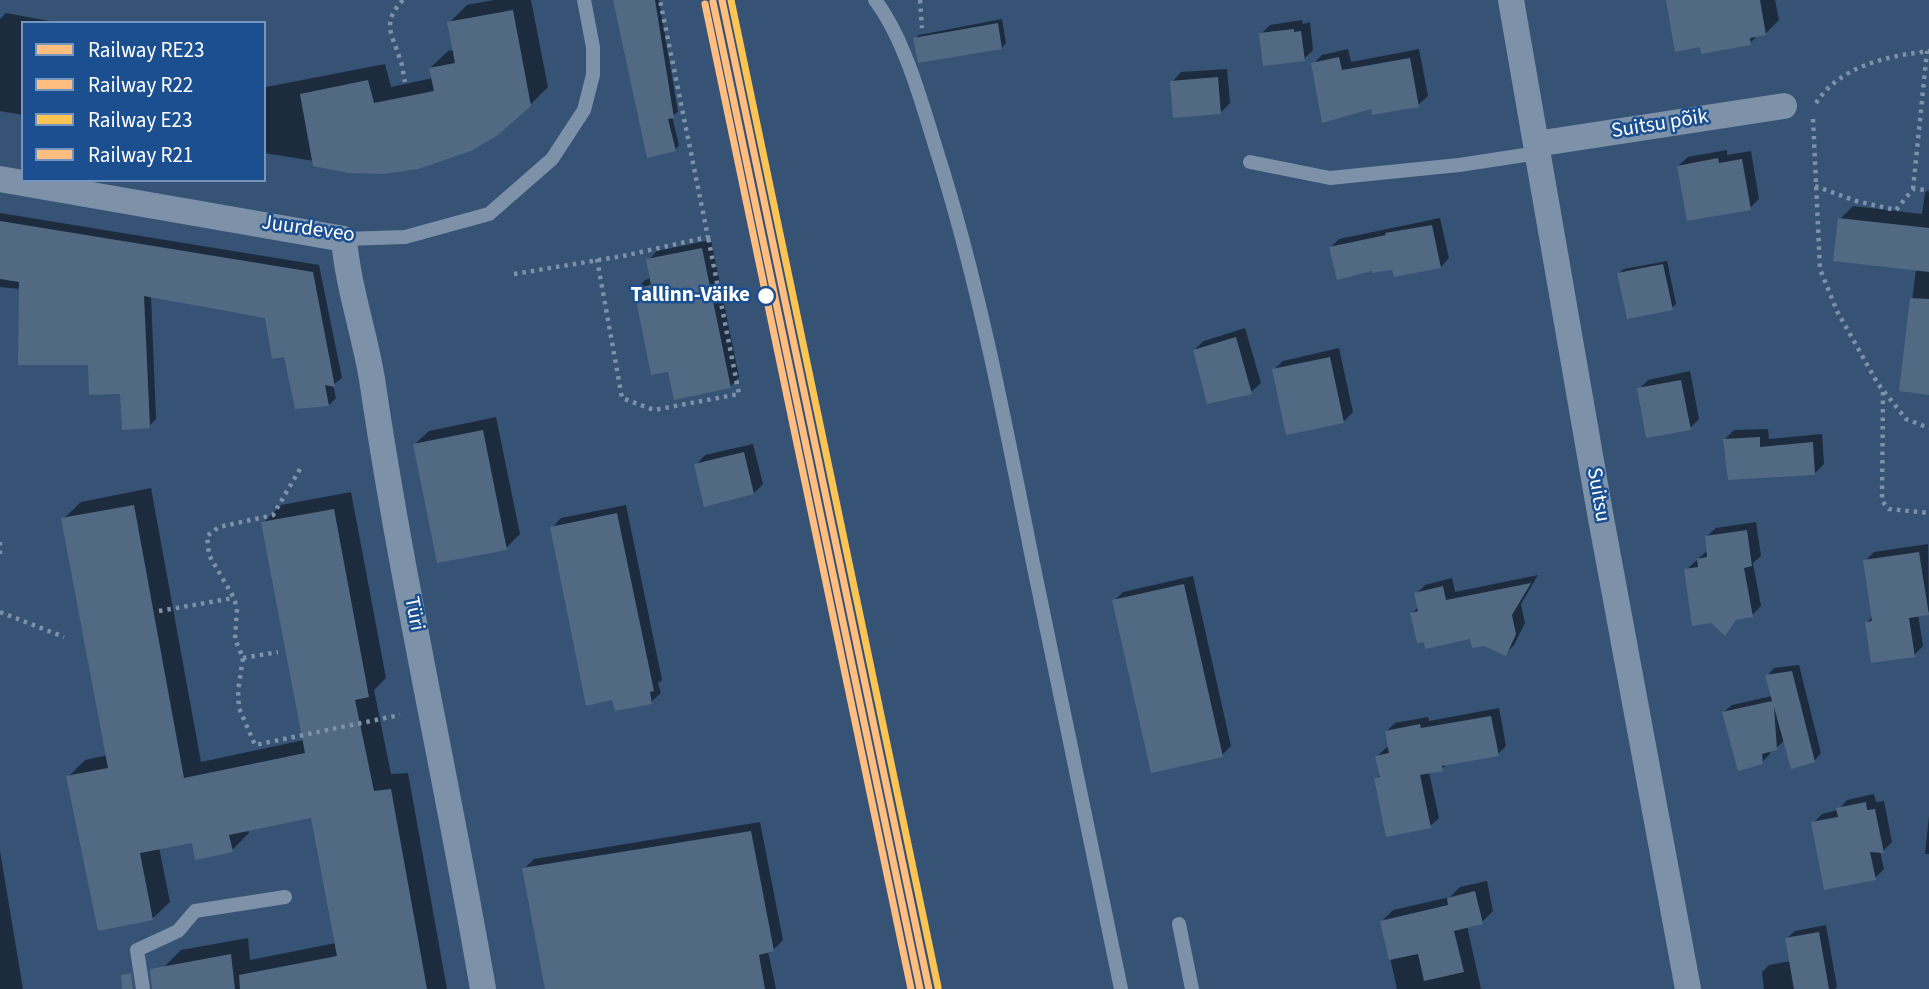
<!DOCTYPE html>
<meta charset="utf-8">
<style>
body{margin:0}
#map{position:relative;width:1929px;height:989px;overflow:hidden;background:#365274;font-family:"Source Sans 3",sans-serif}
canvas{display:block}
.legend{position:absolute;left:21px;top:21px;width:245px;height:161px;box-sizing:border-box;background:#1b4f8f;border:2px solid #7695bc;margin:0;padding:9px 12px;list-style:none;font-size:21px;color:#fff}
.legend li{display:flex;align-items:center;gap:14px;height:35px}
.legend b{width:35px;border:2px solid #7695bc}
</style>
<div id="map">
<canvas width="1929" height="989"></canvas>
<ul class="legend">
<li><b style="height:9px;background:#ffbe80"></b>Railway RE23</li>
<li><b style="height:9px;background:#ffbe80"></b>Railway R22</li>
<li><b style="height:9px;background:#fcc553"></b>Railway E23</li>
<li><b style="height:9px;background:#ffbe80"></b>Railway R21</li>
</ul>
</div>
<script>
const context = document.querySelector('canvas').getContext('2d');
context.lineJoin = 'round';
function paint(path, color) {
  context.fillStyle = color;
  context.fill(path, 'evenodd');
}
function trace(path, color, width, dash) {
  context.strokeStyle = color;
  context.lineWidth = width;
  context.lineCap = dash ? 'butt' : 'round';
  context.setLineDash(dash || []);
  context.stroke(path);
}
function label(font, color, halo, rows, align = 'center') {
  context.font = font + ' "Source Sans 3",sans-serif';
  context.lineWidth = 5;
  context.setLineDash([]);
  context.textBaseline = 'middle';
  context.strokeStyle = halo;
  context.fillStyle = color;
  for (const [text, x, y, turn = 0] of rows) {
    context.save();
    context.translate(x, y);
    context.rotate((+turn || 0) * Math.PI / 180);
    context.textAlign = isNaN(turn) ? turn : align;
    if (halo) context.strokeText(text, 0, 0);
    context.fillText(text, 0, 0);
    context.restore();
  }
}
paint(new Path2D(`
 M494,0H531L548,87L530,105L314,161L264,153V76L266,87L385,64L391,87L433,78L430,68L448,51L454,50L449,23L467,5Z
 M615,0H659L678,112L672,116L679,145L675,150Z
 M1667,0H1775L1779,20L1765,34L1758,35L1750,43L1701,45Z
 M6,13L60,23H23V115L0,111V19Z
 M1002,19L1006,43L1002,48L915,39L919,35Z
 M1302,20L1303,24L1310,22L1313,50L1304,59L1261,34L1270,25Z
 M1348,49L1351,62L1419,49L1428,96L1418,105L1372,107L1313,64L1322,55Z
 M1227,69L1230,103L1221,112L1172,82L1181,72Z
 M1727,150V155L1751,151L1759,199L1750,208L1678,166L1688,157Z
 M1929,189V393L1901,390L1916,269L1840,219L1853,206L1922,214L1925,193Z
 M0,213L319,265L342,378L333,385L336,398L329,405L285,355L267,316L151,296L156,419L149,426L122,392L90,363L20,289L0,287Z
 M1440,218L1449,258L1441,267L1394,268L1331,247L1339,239Z
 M711,240L739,377L730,387L669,370L636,289L645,280L651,278L648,260L657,251Z
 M1667,261L1676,304L1672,308L1619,273L1624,269Z
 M1245,328L1261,383L1251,392L1194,350L1204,341Z
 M1339,348L1353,412L1344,421L1273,370L1283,361Z
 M1690,371L1699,419L1690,428L1639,389L1648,380Z
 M496,417L520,534L506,548L415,444L429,431Z
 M1768,429L1769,439L1822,434L1824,464L1815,473L1725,439L1734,430Z
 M753,444L763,484L754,493L696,465L705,455Z
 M151,488L201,762L304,740L263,523L281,505L351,492L386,678L374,690L391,774L408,773L447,989H167L163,968L181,950L248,938L250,960L336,943L312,816L248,829L249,833L232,850L193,841L159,847L170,902L152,919L68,777L85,760L108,755L63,519L81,502Z
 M626,505L662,680L658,683L661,693L651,702L552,528L561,518Z
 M1756,522L1761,556L1753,563L1761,606L1752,615L1739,617L1725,633L1686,570L1708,550L1706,537L1716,528Z
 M1928,544L1929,612L1918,614L1923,646L1914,655L1866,623L1873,616L1865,561L1874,552Z
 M1538,575L1521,604L1525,623L1514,645L1505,654L1471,636L1412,613L1419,607L1416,594L1425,585L1452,578L1455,592Z
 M1193,576L1231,746L1222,755L1114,601L1123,592Z
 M1799,665L1821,753L1814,761L1785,740L1776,748L1770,750V754L1762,762L1724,712L1732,705L1772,696L1767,676L1774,668Z
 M1499,708L1506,746L1498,754L1448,763L1442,769L1429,772L1439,818L1430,826L1376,779L1381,774L1377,756L1386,748L1390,747L1387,731L1395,723L1428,717L1429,721Z
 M1874,794L1876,802L1884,801L1892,842L1883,851H1880L1884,869L1875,878L1813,823L1822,814L1838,810L1847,800Z
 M1929,816V854H1925Z
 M760,822L783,940L774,949L768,951L776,989H547L524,869L534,859Z
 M0,851L23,989H0Z
 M1487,881L1493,911L1482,922L1467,926L1481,989H1397L1382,921L1393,910L1450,897L1460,887Z
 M1826,925L1837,987L1835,989H1764L1762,972L1769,965L1791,961L1787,938L1795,931Z`), '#0007');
paint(new Path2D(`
 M613,0H655L674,118L668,119L676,151L647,158Z
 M1666,0H1760L1766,35L1750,38L1751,45L1701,54L1700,47L1675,52Z
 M513,10L531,106L498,135L471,151L418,169L384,174L348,173L313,166L300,94L368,80L374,103L434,91L429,68L455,63L447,22Z
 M998,23L1002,49L918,63L913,38Z
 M1294,29V32L1301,31L1305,61L1263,66L1259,33Z
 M1339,57L1342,70L1410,58L1419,107L1372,115L1371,109L1322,123L1311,63Z
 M1218,77L1221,114L1173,118L1170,81Z
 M1718,158L1719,163L1742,159L1751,210L1687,221L1677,166Z
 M1838,218L1929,228V272L1833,261Z
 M0,221L313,272L335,387L325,385L329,406L295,409L284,357L272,359L265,318L144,296L150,428L122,430L120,394L89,395L88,365H18L19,282L0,279Z
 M1432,225L1441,268L1394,277L1392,270L1372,273V271L1337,280L1329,247L1386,235L1385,233Z
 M702,248L731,388L674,400L668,372L651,375L634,289L651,285L646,259Z
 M1663,264L1673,310L1627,319L1617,273Z
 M1910,298L1929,299V395L1899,391Z
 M1236,337L1252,394L1207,404L1193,350Z
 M1330,357L1344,423L1286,435L1272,369Z
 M1681,380L1691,430L1646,438L1637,388Z
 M483,430L507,550L437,563L413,444Z
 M1760,437V447L1813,442L1815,475L1728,480L1723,439Z
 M744,452L754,494L704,507L694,464Z
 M134,505L184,778L305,753L261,522L334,509L369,697L355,700L374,791L391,789L427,989H240L239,975L337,956L311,818L229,835L233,852L195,860L192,843L140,853L153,920L98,931L66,776L108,768L61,518Z
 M617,513L654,691L650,692L652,704L615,711L612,700L586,706L550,527Z
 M1747,530L1752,566L1744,568L1753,617L1736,620L1725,636L1711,623L1692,626L1684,569L1698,567L1697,559L1707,557L1705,536Z
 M1919,552L1929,615L1909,618L1915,657L1871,663L1865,622L1872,621L1863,560Z
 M1531,583L1512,615L1516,634L1506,656L1484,646L1472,648L1470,639L1425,649L1424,642L1417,643L1410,613L1418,611L1414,593L1443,586L1446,600Z
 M1184,584L1223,757L1151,773L1112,600Z
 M1792,671L1815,762L1791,769L1774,707L1777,750L1762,754L1763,764L1738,771L1722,712L1772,701L1765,675Z
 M1491,716L1499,756L1442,766L1443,771L1420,775L1431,828L1386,837L1374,778L1380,777L1375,756L1389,753L1385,731L1420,724L1421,728Z
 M1866,802L1867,810L1875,809L1884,853L1870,852L1876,880L1824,890L1811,822L1838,817L1836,808Z
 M751,831L774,951L759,955L765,989H545L522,868Z
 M1475,891L1483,924L1454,931L1464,972L1424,981L1418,954L1389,960L1380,921L1448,905L1447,898Z
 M1819,932L1829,989H1794L1785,938Z
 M231,954L235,989H152L150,969Z
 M131,973L133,989H122L121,975Z`), '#526984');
trace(new Path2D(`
 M403,0C381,23 392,34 400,59C403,66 403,75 405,82
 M920,0L922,28
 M1816,103C1840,66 1887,56 1929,51
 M1813,119L1820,269L1837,311L1878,384L1906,419L1929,428
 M1815,186L1856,201L1896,210L1913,189L1929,190
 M1913,189L1927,51
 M597,259L622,398L654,410L739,394L708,237
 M514,274L623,256L708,237L660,0
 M1883,392L1882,501L1889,509L1929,513
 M300,469L273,515L219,527L207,536L209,555L234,598L237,609L235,639L243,658L238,691L239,708L255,745L400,715
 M0,542V554
 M159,611L234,598
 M0,612L64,637
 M243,658L278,652`), '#7d92a8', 4.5, [3.5, 5]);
trace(new Path2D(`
 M875,0C908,43 926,119 943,171C982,299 1007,432 1033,563C1062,705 1091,847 1121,989
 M1250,162L1330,178L1459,165L1538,153
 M344,239L405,237L489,214L552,159L584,110L593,75V47L584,0
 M1179,924L1192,989
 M143,989L137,950L178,931L195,911L285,897`), '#7d92a8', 14);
trace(new Path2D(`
 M1511,0L1600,513L1688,989
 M1536,144L1784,106
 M0,179L344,239C348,287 364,331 372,379C402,583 448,785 483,989`), '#7d92a8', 26);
trace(new Path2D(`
 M722,0L929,989`), '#ffbe80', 7);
trace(new Path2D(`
 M713,2L920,989`), '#ffbe80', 7);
trace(new Path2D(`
 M731,0L938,987`), '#fcc553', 7);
trace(new Path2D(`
 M705,4L911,989`), '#ffbe80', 7);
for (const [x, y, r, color] of [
 [766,296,9,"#fff"]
]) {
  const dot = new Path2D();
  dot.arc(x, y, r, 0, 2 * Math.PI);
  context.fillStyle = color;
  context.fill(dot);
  trace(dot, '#1b4f8f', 2.5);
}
label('21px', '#fff', '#1b4f8f', [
 ["Suitsu põik",1660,125,-9],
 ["Juurdeveo",308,230,8],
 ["Suitsu",1597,495,80],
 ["Türi",413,614,79]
]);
label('bold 21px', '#fff', '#1b4f8f', [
 ["Tallinn-Väike",750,296]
], 'right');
</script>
